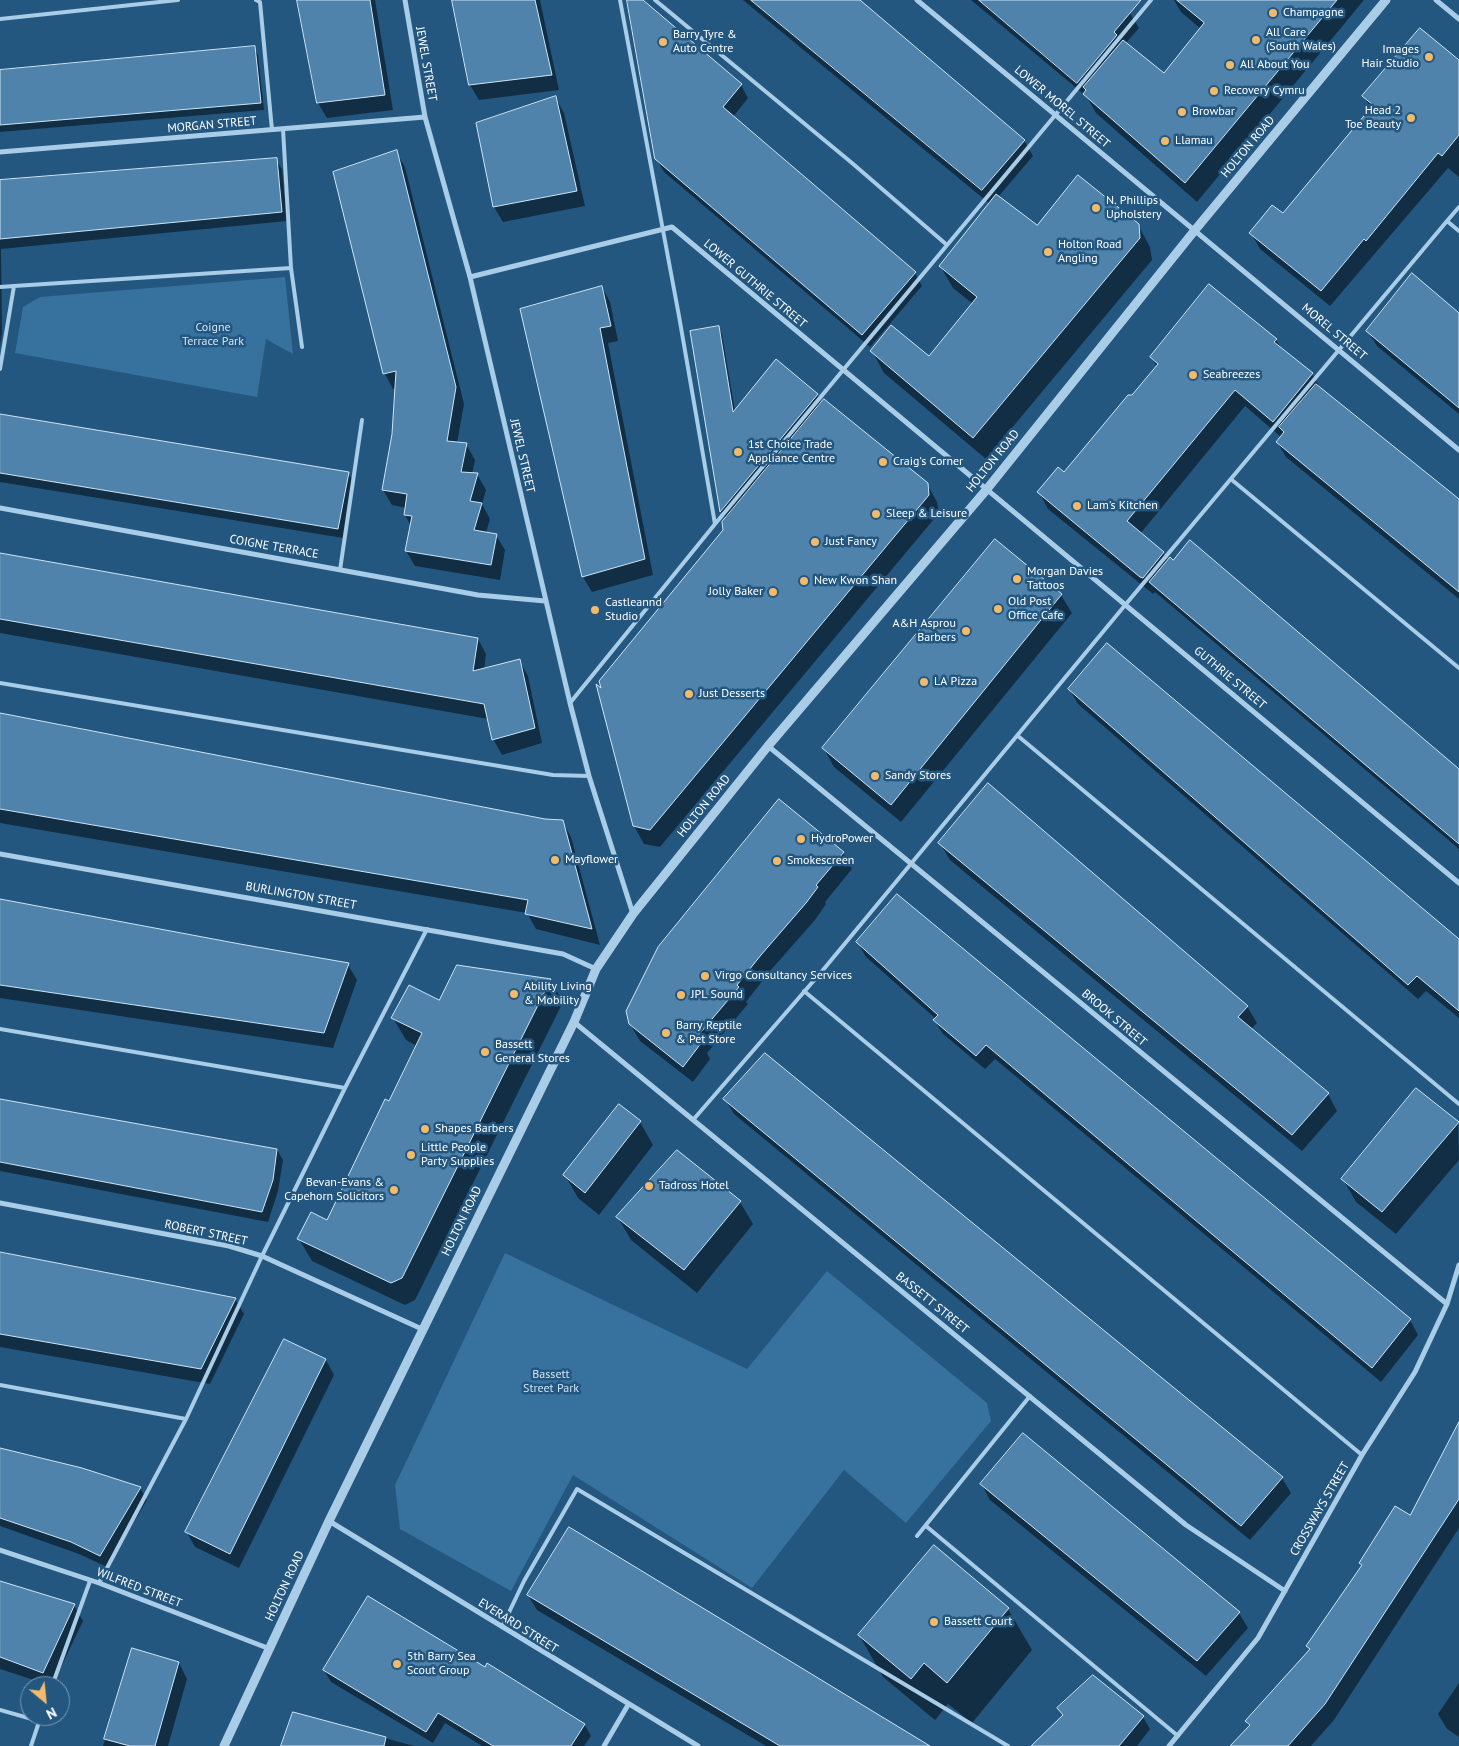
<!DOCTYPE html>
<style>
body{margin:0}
#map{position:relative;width:1459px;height:1746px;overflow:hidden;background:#235780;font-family:"PT Sans",sans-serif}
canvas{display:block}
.north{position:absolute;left:20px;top:1676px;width:50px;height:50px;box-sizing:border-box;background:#235780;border:1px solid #7b9ab3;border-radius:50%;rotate:152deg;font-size:14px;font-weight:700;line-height:20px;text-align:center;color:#fff}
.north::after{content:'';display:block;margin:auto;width:18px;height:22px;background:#f2bb6c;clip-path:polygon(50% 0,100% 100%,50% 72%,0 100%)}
</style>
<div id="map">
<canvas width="1459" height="1746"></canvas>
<div class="north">N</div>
</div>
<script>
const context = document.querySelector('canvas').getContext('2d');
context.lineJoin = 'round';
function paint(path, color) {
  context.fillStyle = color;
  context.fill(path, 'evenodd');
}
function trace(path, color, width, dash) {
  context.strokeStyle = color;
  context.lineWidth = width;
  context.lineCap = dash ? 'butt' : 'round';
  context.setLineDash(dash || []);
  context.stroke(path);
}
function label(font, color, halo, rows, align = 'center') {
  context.font = font + ' "PT Sans",sans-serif';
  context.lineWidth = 5;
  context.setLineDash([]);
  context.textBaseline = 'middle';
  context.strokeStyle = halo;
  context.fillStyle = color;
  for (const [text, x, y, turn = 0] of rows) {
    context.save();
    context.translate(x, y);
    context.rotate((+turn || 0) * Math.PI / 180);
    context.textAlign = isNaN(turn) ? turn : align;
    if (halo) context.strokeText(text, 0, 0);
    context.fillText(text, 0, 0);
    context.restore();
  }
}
paint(new Path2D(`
 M285,277L293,354L266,339L257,397L15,353L23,307L40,297Z
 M505,1253L747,1369L827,1271L987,1403L991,1421L906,1523L844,1470L752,1588L573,1475L511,1591L400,1529L395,1485Z`), '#37719d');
paint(new Path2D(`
 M298,0H375L393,110L327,118L318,103Z
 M453,0H540L559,90L479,100L470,85Z
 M628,0H641L741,85L748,98L733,117L915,273L922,286L870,347L664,172L656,158Z
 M743,0H857L1024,140L1033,156L998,197L1037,227L1138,225L1150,247L1152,260L986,459L884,373L872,351L929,357L973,304L953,288L940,266L990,204Z
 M971,0H1114L1130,13L1139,28L1126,43L1164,75L1201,29L1181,12L1174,0H1364L1197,202L1096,113L1087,97Z
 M254,48L258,55L264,110L0,132V71Z
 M1459,62V177L1448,168L1330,306L1260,249L1251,233L1283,215L1371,109L1364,96Z
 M556,98L564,113L585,206L503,222L494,207Z
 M396,152L405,167L464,404L457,443L466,444L475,460L472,474H477L486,490L482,504L490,519L486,533L496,535L505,550L500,580L415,566L406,551L411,526L405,515L406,508L392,505L383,490L393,434L396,388L393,389L385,374L334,173Z
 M276,160L282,169L287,221L1,249L2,333L0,346V181Z
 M602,287L610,302L618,341L608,343L653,575L592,592L583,577Z
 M1459,315V414L1377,346L1368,331Z
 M718,327L722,334L735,411L817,395L822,404L927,484L937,502L939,513L660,847L644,844L634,826L603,691L724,530L726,519L721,512L692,332Z
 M1276,340L1281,348L1312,374L1321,389L1459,501V599L1286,457L1277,442L1281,437L1245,406L1140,534L1163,553L1168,561L1459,770V849L1155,592L1153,594L1048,509L1039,492L1064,474L1157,367L1151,357Z
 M0,415L348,473L354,482L343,538L0,482Z
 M995,541L1061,595L1072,613L901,822L834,767L824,749Z
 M0,554L478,639L486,654L484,669L519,660L528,676L542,743L502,755L493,739L488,719L0,633Z
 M1069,689L1459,943V1018L1426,991L1418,999L1078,704Z
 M0,714L545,820L562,821L571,837L600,945L536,929L527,913L0,823Z
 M940,843L1247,1006L1257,1023L1251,1029L1328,1094L1337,1111L1302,1151L950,860Z
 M843,853L852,869L825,902L826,904L815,920L770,971L746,1002L748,1004L707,1053L710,1059L693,1082L640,1041L630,1024Z
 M0,901L348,965L357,980L333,1048L0,998Z
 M857,942L1410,1320L1418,1335L1381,1382L995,1059L985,1069L943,1034L934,1020L936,1019L866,957Z
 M457,966L551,980L563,1002L415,1300L405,1305L312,1261L299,1239L328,1222L417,1046L406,1040L393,1018L440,1002Z
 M725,1099L1282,1478L1291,1493L1250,1540L734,1114Z
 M0,1100L277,1150L283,1160L278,1191L268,1222L0,1171Z
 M640,1122L653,1145L599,1215L578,1198L565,1175Z
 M1458,1123L1459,1160L1396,1234L1356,1202L1343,1179Z
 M740,1202L753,1224L697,1293L631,1240L618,1218Z
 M0,1252L235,1299L244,1314L210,1384L0,1347Z
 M326,1360L334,1375L239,1568L195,1547L186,1531Z
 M1459,1425V1528L1334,1720L1311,1746H1232L1249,1727L1246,1721L1310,1650L1308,1646L1362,1566L1360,1563L1410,1517Z
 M1024,1435L1239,1613L1248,1628L1206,1676L990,1500L982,1485Z
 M0,1449L140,1488L147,1500L107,1567L79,1554L0,1526Z
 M0,1582L74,1605L83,1621L52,1686L0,1669Z
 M528,1595L928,1746H766L537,1610Z
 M1008,1609L1032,1650L972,1723L948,1704L935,1720L883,1677L859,1635Z
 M133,1650L179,1663L187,1679L168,1746H103Z
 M486,1668L584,1724L591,1736L584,1746H482L445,1723L433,1743L331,1682L324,1670Z
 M1459,1683V1737L1447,1729L1438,1714Z
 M1058,1709L1143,1717L1150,1729L1137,1746H1033L1063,1717Z
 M294,1713L414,1746H281Z`), '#0007');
const building = new Path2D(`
 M297,0H370L385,95L317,103Z
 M452,0H535L552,75L469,85Z
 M627,0H643L742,84L723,107L916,272L862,335L655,159Z
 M751,0H860L1025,140L982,190Z
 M979,0H1141L1114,32L1117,35L1077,83Z
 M1177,0H1337L1185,183L1083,94L1086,90L1083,87L1123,40L1164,73L1204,23Z
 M1420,28L1459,60V135L1442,156L1438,153L1366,241L1364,239L1321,291L1249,233L1272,205L1283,213L1373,105L1362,96Z
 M255,46L261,103L0,125V70Z
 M556,96L577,191L493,207L476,123Z
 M397,150L456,387L447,441L467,443L461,472L478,473L470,501L482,503L474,530L497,534L491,565L405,551L412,516L404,515L407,494L382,490L392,434L396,371L383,374L333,172Z
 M277,158L282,212L0,239V180Z
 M1078,175L1139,224L1140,238L973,438L870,351L891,325L929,356L977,297L939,266L996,194L1037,225Z
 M1412,273L1459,313V408L1366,331Z
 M1209,284L1277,339L1274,342L1313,373L1273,422L1235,390L1127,521L1164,552L1143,578L1140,577L1037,492L1058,467L1064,472L1128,395H1132L1158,364L1150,357Z
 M602,286L611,326L600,328L645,559L582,577L520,309Z
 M719,326L733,412L776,359L818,394L720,512L690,331Z
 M1316,384L1459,499V592L1276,442L1284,432L1279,427Z
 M824,399L928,483L929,495L650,830L633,826L596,684L601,688L599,681L723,530L722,522Z
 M0,414L349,472L338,529L0,473Z
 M995,539L1062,594L891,805L822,748Z
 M1190,540L1459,769V844L1149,582L1170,557L1173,560Z
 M0,553L478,638L473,671L520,659L535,728L492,740L484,704L0,619Z
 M1107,643L1459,939V1011L1417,976L1408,985L1068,689Z
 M0,713L545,819L563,820L592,929L525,914L528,900L0,809Z
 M988,783L1248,1006L1238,1017L1329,1093L1292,1135L938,843Z
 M779,799L844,852L816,885L818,887L806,903L761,955L737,985L739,987L696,1038L702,1042L683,1067L629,1024L626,1011L658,947Z
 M897,894L1411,1319L1372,1368L986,1045L976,1056L933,1020L938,1015L856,942Z
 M0,899L240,944L349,963L324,1033L0,985Z
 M457,965L551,979L402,1278L391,1283L297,1239L311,1212L327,1220L385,1099L389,1101L422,1033L391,1018L409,985L439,1000Z
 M765,1053L1283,1477L1241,1526L723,1099Z
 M1416,1088L1459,1122L1382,1212L1341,1179Z
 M0,1099L277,1149L273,1180L262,1212L0,1162Z
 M619,1104L641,1121L585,1193L563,1175Z
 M677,1150L741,1201L684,1270L616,1217Z
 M0,1252L150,1281L236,1298L201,1369L0,1334Z
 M284,1339L326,1359L230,1554L185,1532Z
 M1459,1422V1499L1325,1704L1288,1746H1230L1250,1725L1245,1721L1310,1649L1306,1646L1362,1565L1359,1563L1395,1506L1410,1515Z
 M1023,1433L1240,1612L1197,1661L980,1484Z
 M0,1448L82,1468L141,1487L100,1556L71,1542L0,1518Z
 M569,1527L604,1548L930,1746H780L527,1595Z
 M934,1545L1009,1608L947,1683L924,1663L911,1679L858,1635Z
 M0,1581L75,1604L43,1673L0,1657Z
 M368,1596L485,1667L487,1663L585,1724L571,1746H493L438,1713L426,1732L323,1670Z
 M132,1648L179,1662L155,1746H130L104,1739Z
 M1093,1675L1144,1716L1119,1746H1031L1063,1715L1057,1708Z
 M293,1712L386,1737L384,1746H281Z`);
paint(building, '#5083ab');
trace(building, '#cde4f5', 1);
trace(new Path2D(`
 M256,0L260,2L272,130
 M620,0L679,316L715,524L1151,0
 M655,0L852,163L947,245
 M0,19L178,0
 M1447,221L1459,207
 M291,268L302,347
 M14,286L291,268L283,129
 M0,287L14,286L0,369
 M1232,480L1459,668
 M340,570L362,420
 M0,683L553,775L589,776
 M570,703L715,524
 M1018,736L1459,1104
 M804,991L1362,1455
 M0,1029L345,1088L427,929
 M693,1120L823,970L1126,604L1447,221L1459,231
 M0,1385L186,1419L262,1256L345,1088
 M926,1526L1178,1736
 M917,1536L1030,1396
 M99,1583L186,1419
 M502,1627L524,1581L577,1489L1008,1746
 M52,1686L90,1581
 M0,1710L39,1721
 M31,1746L41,1716`), '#a9cce7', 4);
trace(new Path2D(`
 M405,0L425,117L470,277L570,703L589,776L633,914
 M917,0L1459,450
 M1436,0L1459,19
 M0,152L425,117
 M470,277L672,227L1459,883
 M0,508L478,595L545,601
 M768,746L1447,1304
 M0,854L563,954L596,969
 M574,1022L1186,1525L1285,1591
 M0,1203L229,1246L262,1256L424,1330
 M329,1521L698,1746
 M0,1550L99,1583L270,1649
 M604,1746L628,1705
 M1169,1746L1258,1638L1362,1455L1415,1372L1447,1304L1459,1265`), '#a9cce7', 5);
trace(new Path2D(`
 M224,1746L329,1521L574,1022L596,969L633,914L768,746L987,489L1195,230L1386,0`), '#a9cce7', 9);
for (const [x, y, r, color] of [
 [1273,13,5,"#f2bb6c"],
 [1256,40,5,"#f2bb6c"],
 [663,42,5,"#f2bb6c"],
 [1429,57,5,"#f2bb6c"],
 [1230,65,5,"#f2bb6c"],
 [1214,91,5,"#f2bb6c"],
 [1182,112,5,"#f2bb6c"],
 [1411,118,5,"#f2bb6c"],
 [1165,141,5,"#f2bb6c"],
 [1096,208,5,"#f2bb6c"],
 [1048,252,5,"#f2bb6c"],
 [1193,375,5,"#f2bb6c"],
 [738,452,5,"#f2bb6c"],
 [883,462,5,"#f2bb6c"],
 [1077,506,5,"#f2bb6c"],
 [876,514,5,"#f2bb6c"],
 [815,542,5,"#f2bb6c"],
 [1017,579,5,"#f2bb6c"],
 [804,581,5,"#f2bb6c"],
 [773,592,5,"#f2bb6c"],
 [998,609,5,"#f2bb6c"],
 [595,610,5,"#f2bb6c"],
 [966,631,5,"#f2bb6c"],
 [924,682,5,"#f2bb6c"],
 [689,694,5,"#f2bb6c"],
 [875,776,5,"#f2bb6c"],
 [801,839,5,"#f2bb6c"],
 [555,860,5,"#f2bb6c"],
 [777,861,5,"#f2bb6c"],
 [705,976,5,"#f2bb6c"],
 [514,994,5,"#f2bb6c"],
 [681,995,5,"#f2bb6c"],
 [666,1033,5,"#f2bb6c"],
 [485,1052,5,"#f2bb6c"],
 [425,1129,5,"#f2bb6c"],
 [411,1155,5,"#f2bb6c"],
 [649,1186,5,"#f2bb6c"],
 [394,1190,5,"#f2bb6c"],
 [934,1622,5,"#f2bb6c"],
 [397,1664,5,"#f2bb6c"]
]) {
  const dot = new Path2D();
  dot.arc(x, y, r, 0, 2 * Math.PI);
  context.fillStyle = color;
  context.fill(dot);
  trace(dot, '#235780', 2);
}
label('12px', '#fff', '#235780', [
 ["Champagne",1283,13],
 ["All Care",1266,33],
 ["(South Wales)",1266,47],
 ["Barry Tyre &",673,35],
 ["Auto Centre",673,49],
 ["Images",1419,50,"right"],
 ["Hair Studio",1419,64,"right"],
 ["All About You",1240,65],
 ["Recovery Cymru",1224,91],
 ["Head 2",1401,111,"right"],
 ["Toe Beauty",1401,125,"right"],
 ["Browbar",1192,112],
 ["Llamau",1175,141],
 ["N. Phillips",1106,201],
 ["Upholstery",1106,215],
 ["Holton Road",1058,245],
 ["Angling",1058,259],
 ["Seabreezes",1203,375],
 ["1st Choice Trade",748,445],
 ["Appliance Centre",748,459],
 ["Craig's Corner",893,462],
 ["Lam's Kitchen",1087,506],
 ["Sleep & Leisure",886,514],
 ["Just Fancy",825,542],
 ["Morgan Davies",1027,572],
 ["Tattoos",1027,586],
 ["New Kwon Shan",814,581],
 ["Jolly Baker",763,592,"right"],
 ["Old Post",1008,602],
 ["Office Cafe",1008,616],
 ["Castleannd",605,603],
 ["Studio",605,617],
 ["A&H Asprou",956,624,"right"],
 ["Barbers",956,638,"right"],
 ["LA Pizza",934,682],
 ["Just Desserts",699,694],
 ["Sandy Stores",885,776],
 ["HydroPower",811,839],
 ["Mayflower",565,860],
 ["Smokescreen",787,861],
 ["Virgo Consultancy Services",715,976],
 ["Ability Living",524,987],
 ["& Mobility",524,1001],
 ["JPL Sound",691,995],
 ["Barry Reptile",676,1026],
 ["& Pet Store",676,1040],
 ["Bassett",495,1045],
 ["General Stores",495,1059],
 ["Shapes Barbers",435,1129],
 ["Little People",421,1148],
 ["Party Supplies",421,1162],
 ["Bevan-Evans &",384,1183,"right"],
 ["Capehorn Solicitors",384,1197,"right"],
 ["Tadross Hotel",659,1186],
 ["Bassett Court",944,1622],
 ["5th Barry Sea",407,1657],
 ["Scout Group",407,1671]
], 'left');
label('12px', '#fff', '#235780', [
 ["JEWEL STREET",426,64,80],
 ["LOWER MOREL STREET",1062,107,40],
 ["MORGAN STREET",212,125,-5],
 ["HOLTON ROAD",1248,147,-50],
 ["LOWER GUTHRIE STREET",755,284,40],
 ["MOREL STREET",1334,332,40],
 ["JEWEL STREET",522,456,77],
 ["HOLTON ROAD",993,461,-51],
 ["COIGNE TERRACE",274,547,10],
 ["GUTHRIE STREET",1230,678,40],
 ["HOLTON ROAD",704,806,-51],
 ["BURLINGTON STREET",301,896,10],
 ["BROOK STREET",1114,1018,40],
 ["HOLTON ROAD",462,1221,-64],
 ["ROBERT STREET",206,1233,12],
 ["BASSETT STREET",932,1303,39],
 ["CROSSWAYS STREET",1320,1509,-60],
 ["HOLTON ROAD",285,1586,-65],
 ["WILFRED STREET",139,1588,21],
 ["EVERARD STREET",518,1626,32]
]);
label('12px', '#cde4f5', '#235780', [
 ["Coigne",213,328],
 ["Terrace Park",213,342],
 ["Bassett",551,1375],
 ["Street Park",551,1389]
]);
</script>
